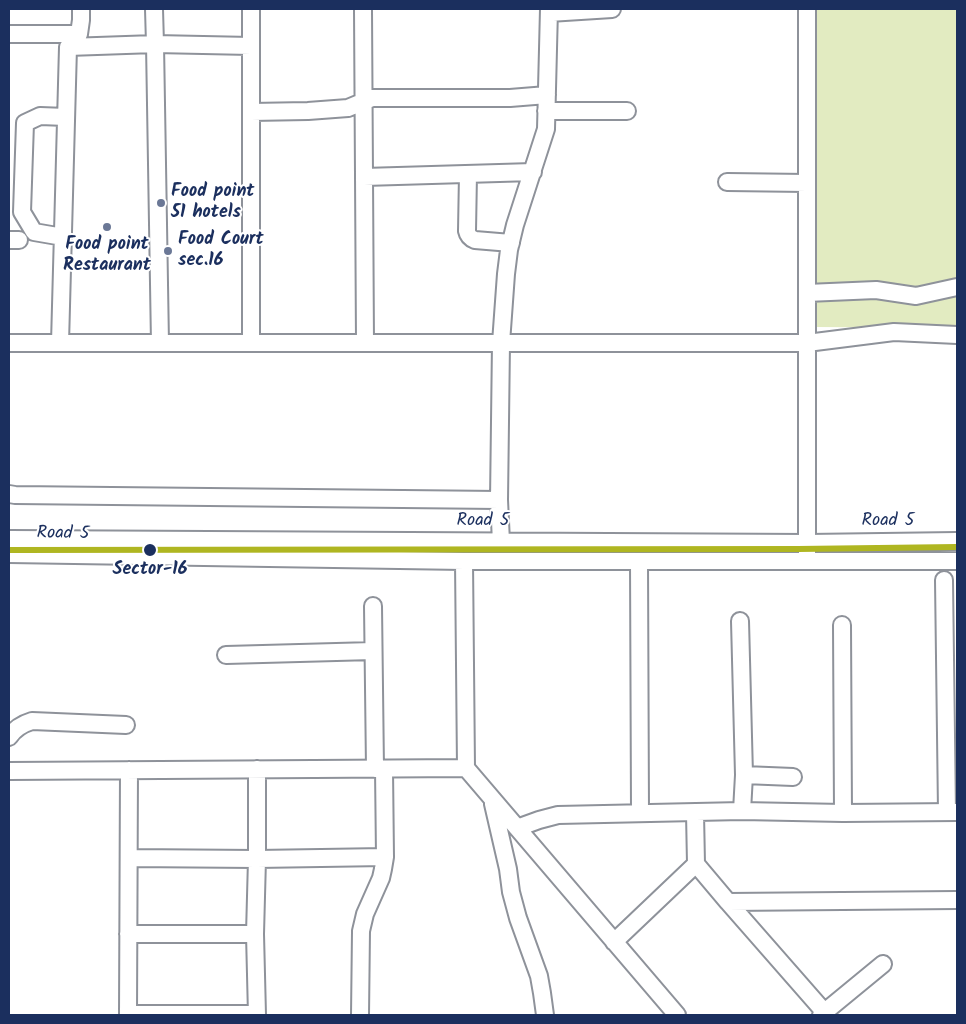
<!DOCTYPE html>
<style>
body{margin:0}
#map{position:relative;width:966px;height:1024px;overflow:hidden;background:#fff;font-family:Kalam,sans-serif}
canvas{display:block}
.frame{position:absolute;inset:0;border:10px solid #1b2f5e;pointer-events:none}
</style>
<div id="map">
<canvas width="966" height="1024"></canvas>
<div class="frame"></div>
</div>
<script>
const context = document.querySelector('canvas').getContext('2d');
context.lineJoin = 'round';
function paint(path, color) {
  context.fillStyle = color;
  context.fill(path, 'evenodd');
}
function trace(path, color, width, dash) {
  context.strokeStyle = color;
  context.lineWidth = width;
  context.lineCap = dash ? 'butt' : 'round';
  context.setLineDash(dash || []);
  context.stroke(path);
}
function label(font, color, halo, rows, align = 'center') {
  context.font = font + ' Kalam,sans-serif';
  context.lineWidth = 4;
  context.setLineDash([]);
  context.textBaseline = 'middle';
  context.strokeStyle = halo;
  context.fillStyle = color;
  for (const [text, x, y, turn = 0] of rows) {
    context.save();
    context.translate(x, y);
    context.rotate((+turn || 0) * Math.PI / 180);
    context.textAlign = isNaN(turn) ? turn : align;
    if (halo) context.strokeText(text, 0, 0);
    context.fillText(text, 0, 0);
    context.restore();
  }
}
paint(new Path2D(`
 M816,9H957V328L816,327Z`), '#e2ebc1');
const minor = new Path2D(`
 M81,9V20L79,34L68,47L155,44L160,343
 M154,9L155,44L251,46
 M363,9L365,343
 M807,9V553
 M549,13L612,9
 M9,34H79
 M546,111H627
 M251,112L308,111L348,108L372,98H510L547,95
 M468,174L467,231C468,236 470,238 475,240L511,243
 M364,177L533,172
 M727,182L807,183
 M63,237L34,232L22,212L25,123L40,116L66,117
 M9,240H19
 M807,293L876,290L916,296L957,287
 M9,343H807L894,332L957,335
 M60,343L68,47
 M251,343V9
 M9,494L15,495L499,500
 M9,539L808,543L957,541
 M501,542L499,500L501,343L506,274L509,250L515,225L546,129L549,9
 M9,554L464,561H957
 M464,561L466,768L677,1015
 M639,561L640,813
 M944,580L947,812
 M373,606L375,769
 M740,621L744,775L742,811L843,813
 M842,625L843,813L957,812
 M226,655L373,651
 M9,737C15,728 22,724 32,721L126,725
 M9,771L466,768
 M744,775L793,777
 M493,804L508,869L511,892L518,918L539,976L542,993L545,1015
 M695,813L696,864L728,902L957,900
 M517,828L539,820L558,815L742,811
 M129,858L257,859L385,857
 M728,902L827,1015
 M128,934H255
 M614,942L696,864
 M128,1014H257
 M128,1015L129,770
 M257,1015L255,934L257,859V769
 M360,1015L361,931L365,914L381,878L383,869L385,857L384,769
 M821,1015L883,964`);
trace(minor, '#8e929a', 20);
trace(minor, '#fff', 16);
trace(new Path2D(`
 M9,550L798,549L957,547`), '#afb621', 6);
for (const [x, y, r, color] of [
 [161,203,5,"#6b7896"],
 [107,227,5,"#6b7896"],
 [168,251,5,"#6b7896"],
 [150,550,7,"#1b2f5e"]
]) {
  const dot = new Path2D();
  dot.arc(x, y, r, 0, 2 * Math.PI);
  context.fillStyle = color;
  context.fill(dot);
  trace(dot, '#fff', 2);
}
label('bold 18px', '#1b2f5e', '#fff', [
 ["Food point",171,193],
 ["51 hotels",171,214],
 ["Food Court",178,241],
 ["sec.16",178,262],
 ["Food point",107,246,"center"],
 ["Restaurant",107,267,"center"]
], 'left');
label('18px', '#1b2f5e', '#fff', [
 ["Road 5",483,522],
 ["Road 5",888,522],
 ["Road 5",63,535,1]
]);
label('bold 18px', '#1b2f5e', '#fff', [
 ["Sector-16",150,571]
]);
</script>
